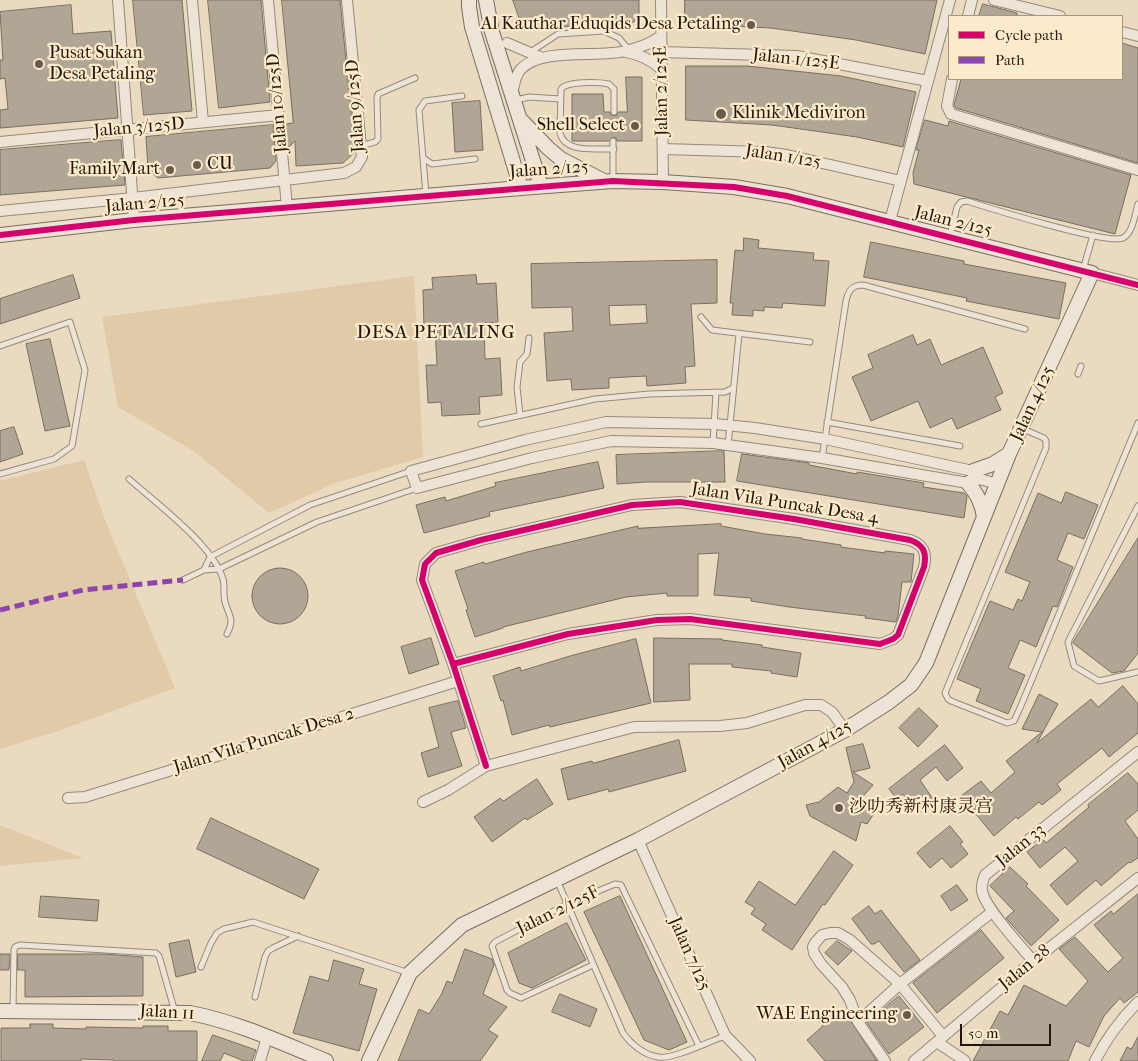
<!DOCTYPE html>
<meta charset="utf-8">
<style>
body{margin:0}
#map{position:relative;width:1138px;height:1061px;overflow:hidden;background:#eadac0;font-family:"IM FELL French Canon",serif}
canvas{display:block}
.legend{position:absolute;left:948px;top:15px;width:175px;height:65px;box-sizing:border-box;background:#fdeacb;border:1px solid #a5967f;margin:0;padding:6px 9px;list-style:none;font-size:15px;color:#21170e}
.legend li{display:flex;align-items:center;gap:10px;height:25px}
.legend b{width:25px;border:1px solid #a5967f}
.scale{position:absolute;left:960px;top:1024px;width:91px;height:22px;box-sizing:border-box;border:2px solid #21170e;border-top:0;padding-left:6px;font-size:15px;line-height:18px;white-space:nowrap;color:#21170e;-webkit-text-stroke:4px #fdeacb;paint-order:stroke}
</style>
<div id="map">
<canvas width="1138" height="1061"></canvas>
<ul class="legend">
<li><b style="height:6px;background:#d6006c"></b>Cycle path</li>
<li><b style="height:6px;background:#8e44ad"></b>Path</li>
</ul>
<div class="scale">50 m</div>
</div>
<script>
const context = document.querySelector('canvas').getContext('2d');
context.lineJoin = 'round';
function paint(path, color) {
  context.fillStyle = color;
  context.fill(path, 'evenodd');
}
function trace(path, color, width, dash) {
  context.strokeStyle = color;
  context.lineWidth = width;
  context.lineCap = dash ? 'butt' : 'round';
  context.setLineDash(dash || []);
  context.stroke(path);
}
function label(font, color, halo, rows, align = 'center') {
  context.font = font + ' "IM FELL French Canon","Noto Serif SC",serif';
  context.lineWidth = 4.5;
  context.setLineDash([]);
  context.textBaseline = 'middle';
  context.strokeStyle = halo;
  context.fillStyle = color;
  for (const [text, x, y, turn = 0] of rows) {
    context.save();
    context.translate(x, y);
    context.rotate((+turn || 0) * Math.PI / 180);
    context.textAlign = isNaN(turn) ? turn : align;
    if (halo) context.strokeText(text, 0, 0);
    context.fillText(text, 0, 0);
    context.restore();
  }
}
paint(new Path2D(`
 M414,276L423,457L335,483L269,513L195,452L118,407L102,317Z
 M84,460L105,520L175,688L61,730L0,749V481Z
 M0,825L83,858L0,866Z`), '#e0caa8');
const building = new Path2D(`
 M133,0H182L192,111L144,115Z
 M208,0H261L270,102L219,108Z
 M282,0H340L355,152L343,163L296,166L295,141L288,148L286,124L293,123Z
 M513,0H639V17L634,22L530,29L520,20Z
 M685,0H937L925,54L856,40L771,28L685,24Z
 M983,4L1017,13V16H979Z
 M71,5L73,34L111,31L118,118L0,128V110L8,109L5,78L0,79V60H3L0,12Z
 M1122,43L1138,48V163L956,108L954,105L961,79H1122Z
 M686,66H747L841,76L916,92L903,147L857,137L772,125L686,120Z
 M626,77H642V141H617L616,138L613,137L609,141H572V94H603L604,112H610L611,115L616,116L618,112H627Z
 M480,101L483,150L455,152L452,103Z
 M925,120L948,126L949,121L1131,175L1115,234L914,184L913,173L919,150H916Z
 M273,125L276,161L270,168L158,178L148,170L146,137Z
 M121,140L125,185L0,195V150Z
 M744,238L759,240L758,248L814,253L813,260L829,261L825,306L783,303L782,308L764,307V311L753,310V316L732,315L733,303H730L735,250L743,251Z
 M871,242L964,261V264L1066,283L1059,319L966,301L967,298L864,277Z
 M717,260V303L691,304L695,366L685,367L686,383L647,386L646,376L609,378V388L572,390L571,379L547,381L544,333L573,331L572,307L532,308L531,264ZM646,305L647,323L610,325L609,306Z
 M73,275L80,298L0,324V299Z
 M476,275L477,284L496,283L498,322L484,323L485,359L500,358L502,395L479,397L480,414L442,416L441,402L428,403L426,365H437L435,327L424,328L423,290L433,289L432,278Z
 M913,335L917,345L930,339L941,365L983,347L1003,393L995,397L1001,410L957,429L952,418L930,428L918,401L871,421L852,377L873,368L868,355Z
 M50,339L70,426L45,431L26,344Z
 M14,427L23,454L0,462V431Z
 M724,451L725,482H646L617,484L616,455Z
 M742,454L809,463V465L857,474V472L924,483L923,487L964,493L967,496L964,518L737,481Z
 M598,462L604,488L489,512L490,516L424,533L416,505L445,497L446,501L496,486L495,483Z
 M1066,492L1098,505L1084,539L1068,533L1057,560L1073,567L1057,607L1053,606L1036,647L1020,640L1008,668L1025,675L1008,714L976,701L981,689L957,679L990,601L1013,610L1018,599L1022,601L1030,582L1005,572L1038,493L1061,503Z
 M721,524V526L765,534L802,538V539L841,545V547L885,553V551L914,554L911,582H902L898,616L896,622L865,618L866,616L789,607L751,601V598L714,595L719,553L698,554V596H667V593L626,597L503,627V628L475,637L466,610L468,609L455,571L484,562L485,564L527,552L638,526V528Z
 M1138,538V653L1124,671L1112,673L1073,643Z
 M252 596a28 28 0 1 1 56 0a28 28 0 1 1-56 0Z
 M431,638L439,664L409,674L401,647Z
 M654,638L722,639V640L762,645V647L801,653L797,677L771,673V671L732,667V664H689L690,700L654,702Z
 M636,639L651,703L550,727L549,725L512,735L503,700L501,701L493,676L520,667L521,671L570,656Z
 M1123,686L1138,704V733L1109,757L1102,748L1057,784L1061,790L1042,805L1039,802L1018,819L1016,817L994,836L961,796L981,781L991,793L1015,772L1006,761L1042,732L1022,729L1039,694L1058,704L1037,743L1091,699L1098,707Z
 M458,701L466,728L451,732L462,766L428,777L421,753L439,747L429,708Z
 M919,708L938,726L918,747L899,728Z
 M679,740L686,771L609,792L608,789L568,800L561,769L592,761L593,763Z
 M863,744L870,768L853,772L873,785L859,801L875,812L867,824L861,822L856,841L810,816L806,805L819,802L838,787L847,793L854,782L846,748Z
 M945,745L963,768L947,781L936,767L920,780L935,802L917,814L903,794L897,799L889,789Z
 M1128,773L1138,784V810L1125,821L1138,839V858L1130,863L1129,862L1101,886L1096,880L1067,905L1050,885L1078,861L1065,847L1040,868L1027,852L1043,839L1046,843L1089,807L1088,805Z
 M537,779L553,804L527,820L525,818L492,842L474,817L500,798L503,801Z
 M211,818L319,869L304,899L197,849Z
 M950,826L963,842L960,844L968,854L951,868L942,858L930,868L917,853Z
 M834,851L853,865L825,905L823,904L792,950L762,930L766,924L751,914L755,908L745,902L759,881L795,905Z
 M1010,867L1028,884L1026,886L1059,920L1031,946L1006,918L1014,911L990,886Z
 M957,885L968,900L951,911L941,896Z
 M1138,894V992L1124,1003L1120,998L1104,1016L1089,1047L1076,1041L1068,1061H973L1000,1011L1008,1015L1024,985L1066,1006L1088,981L1059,949L1075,937L1108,972L1123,958L1094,925L1111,911L1113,914Z
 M41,896L99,900L97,921L39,917Z
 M620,896L687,1042L669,1050L644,1040L584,912Z
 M869,906L875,914L881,910L920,960L904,972L879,941L874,944H871L852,919Z
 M567,923L586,960L532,988L519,983L508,953Z
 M981,930L1004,958L937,1013L913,983Z
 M189,940L196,972L176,977L169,944Z
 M837,941L852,951L838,965L825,953Z
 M465,949L492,959L494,965L483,994L507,1007L488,1030L498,1036L480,1061H398L419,1009L429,1014L441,995L447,981L452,983Z
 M0,954H10L9,970H0Z
 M18,954H104L143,957V996L25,997V970H18Z
 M334,960L364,969L359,984L377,989L359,1051L293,1033L310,976L328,981Z
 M560,994L597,1009L590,1027L552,1012Z
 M899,996L924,1027L889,1054L867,1023Z
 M828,1013L836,1022L846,1014L877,1061H825L807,1040L823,1026L818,1020Z
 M30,1024H53V1028L86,1029V1027L143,1028V1026H168V1031H197V1061H114V1060L81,1059V1061H1V1028H30Z
 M213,1035L256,1050L252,1061H244L224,1053L220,1061H202Z
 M1138,1037V1061H1120L1127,1047L1131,1049Z`);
paint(building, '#b1a695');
trace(building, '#786f61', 1);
const lane = new Path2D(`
 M529,53L558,34L604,31L619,38L629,50
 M516,100L529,97L560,99
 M360,146L375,142L378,139L377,98L378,94L415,78
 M614,149C597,148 565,154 560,133L561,89C567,81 598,82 609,84L614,89V112
 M423,158L432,164L475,159
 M613,180V141
 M426,195L419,110L425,101L462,96
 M950,236L957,207L961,202L967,201C989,208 1108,245 1123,238C1133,233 1135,214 1138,204
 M1083,270L1093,235
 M701,317L712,330L810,342
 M0,346L70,322L85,370L72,446L54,459L0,474
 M1078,374L1081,366
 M520,415L517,387L520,362L527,354L529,338
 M827,422L960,446
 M481,424L595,399L649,394L725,392L733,388
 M1023,429L1044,438L1046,441V448L945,693L948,699L951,701L1007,723L1014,721L1020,708L1138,423
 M713,443L716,393
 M728,445L739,334
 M822,458L846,301C848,291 852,285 863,285L1025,329
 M129,479C156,503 213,545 223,579C225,586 223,594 225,602C229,617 235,618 227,634
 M1138,506L1068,642L1074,666L1099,681L1138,672
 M204,570L210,557L310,505L411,471
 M183,580L204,570L219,569L317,522L417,488
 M557,880L623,1033C631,1044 644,1055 658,1057C672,1060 710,1041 725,1036
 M593,965L521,998L510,993L507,990L492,946L495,942L567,904L615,884L621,885L699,1046
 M201,967L211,943L217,933L224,929L253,922L409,973
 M255,997L265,957L268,951L273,948L298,936
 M13,1010L14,950L15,947L20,945L156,953L159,956L175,1012`);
const street = new Path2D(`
 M118,0L134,220
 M192,0L203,122
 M268,0L287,207
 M661,0L663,182
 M994,0L1060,16
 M968,16L972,0
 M1122,32L1138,36
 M507,43L540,57
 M626,52C640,55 650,59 661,69
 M661,52L797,56L928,81
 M952,79L947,106L951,114L1138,170
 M512,94C514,86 515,75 521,69C542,47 598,58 626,51C638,48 651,44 661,36
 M0,142L279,115
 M663,149L765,152L787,155L901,181
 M0,211L133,198L344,173L356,167L362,157L347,0
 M890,221L950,0
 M1092,273L1138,285
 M980,479L973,471L825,439L755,428L715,424L606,422L525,440L411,471L417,488L532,458L611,441L713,443L822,458L968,483L980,479L997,484
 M453,664L568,634L657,620L690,619L880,644L893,639L898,635L924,567C927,553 924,545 910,540L794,519L680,502L632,505L481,540L436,553L425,564L422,580L453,664L486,766
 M68,798L85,797L458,681
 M423,802L448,790L486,766L634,727L720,726L747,723L805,705H821L832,712L845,730
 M638,840L725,1035L750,1061
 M1033,961C1021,946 985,908 982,891C981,885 983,880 985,875L1138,752
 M858,1022L900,984L992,912
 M937,1042L965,1061
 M260,1061L267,1037
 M885,1061L858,1022L850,1000L842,987L821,964L814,953L813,947L815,943L822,935L830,933H838L850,940L900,984L943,1036
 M914,1061L1033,961L1138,878
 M1095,1061C1106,1039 1120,1020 1138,1002`);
const secondary = new Path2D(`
 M469,0V7L472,27L521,188
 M486,0L492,32L541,186
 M521,120L548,148L561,159L604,181
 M0,235L134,220L521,188L613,181L663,182L734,187L787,196L1092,273L1009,454L926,663L911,685L889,702L845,730L638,840L462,925L410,973L369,1061
 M973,471L993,464L1009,454
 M968,483C977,494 982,503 984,517
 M0,1011L190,1013C237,1022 282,1043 326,1061`);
trace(lane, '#948a7a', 7);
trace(street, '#948a7a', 12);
trace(secondary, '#786f61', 16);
trace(lane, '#ede4d7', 5);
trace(street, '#ede4d7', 10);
trace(secondary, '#ede4d7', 14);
trace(new Path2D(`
 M0,610L83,590L183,580`), '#8e44ad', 5, [10, 5]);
trace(new Path2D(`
 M0,235L134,220L613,181L734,187L787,196L1138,285
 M453,664L568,634L657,620L690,619L880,644L893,639L898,635L924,567C927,553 924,545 910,540L794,519L680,502L632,505L481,540L436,553L425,564L422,580L453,664L486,766`), '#d6006c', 6);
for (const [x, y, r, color] of [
 [751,25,5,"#675b4c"],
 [39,64,5,"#675b4c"],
 [721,114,6,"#675b4c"],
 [635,126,5,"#675b4c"],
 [197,165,5,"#675b4c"],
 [170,170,5,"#675b4c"],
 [839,808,5,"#675b4c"],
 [907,1015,5,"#675b4c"]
]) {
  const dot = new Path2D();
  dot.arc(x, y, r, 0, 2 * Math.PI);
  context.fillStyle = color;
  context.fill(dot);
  trace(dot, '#fdeacb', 2);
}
label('18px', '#21170e', '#fdeacb', [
 ["Al Kauthar Eduqids Desa Petaling",741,25],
 ["Pusat Sukan",49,54,"left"],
 ["Desa Petaling",49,75,"left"],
 ["Klinik Mediviron",732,114,"left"],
 ["Shell Select",625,126],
 ["CU",207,165,"left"],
 ["FamilyMart",160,170],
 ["沙叻秀新村康灵宫",849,808,"left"],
 ["WAE Engineering",897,1015]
], 'right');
label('18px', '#21170e', '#fdeacb', [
 ["Jalan 1/125E",796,60,6],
 ["Jalan 2/125E",662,91,-91],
 ["Jalan 10/125D",278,103,-95],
 ["Jalan 9/125D",356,106,-94],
 ["Jalan 3/125D",139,128,-5],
 ["Jalan 1/125",783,157,9],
 ["Jalan 2/125",549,170,-4],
 ["Jalan 2/125",145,204,-5],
 ["Jalan 2/125",953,222,14],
 ["Jalan 4/125",1033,404,-65],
 ["Jalan Vila Puncak Desa 4",785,504,9],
 ["Jalan Vila Puncak Desa 2",264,741,-17],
 ["Jalan 4/125",815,745,-29],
 ["Jalan 33",1021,846,-39],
 ["Jalan 2/125F",558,911,-26],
 ["Jalan 7/125",689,954,66],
 ["Jalan 28",1025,968,-39],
 ["Jalan 11",167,1013,3]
]);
context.letterSpacing = '1px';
label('19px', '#21170e', '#fdeacb', [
 ["DESA PETALING",436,333]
]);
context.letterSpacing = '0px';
</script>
